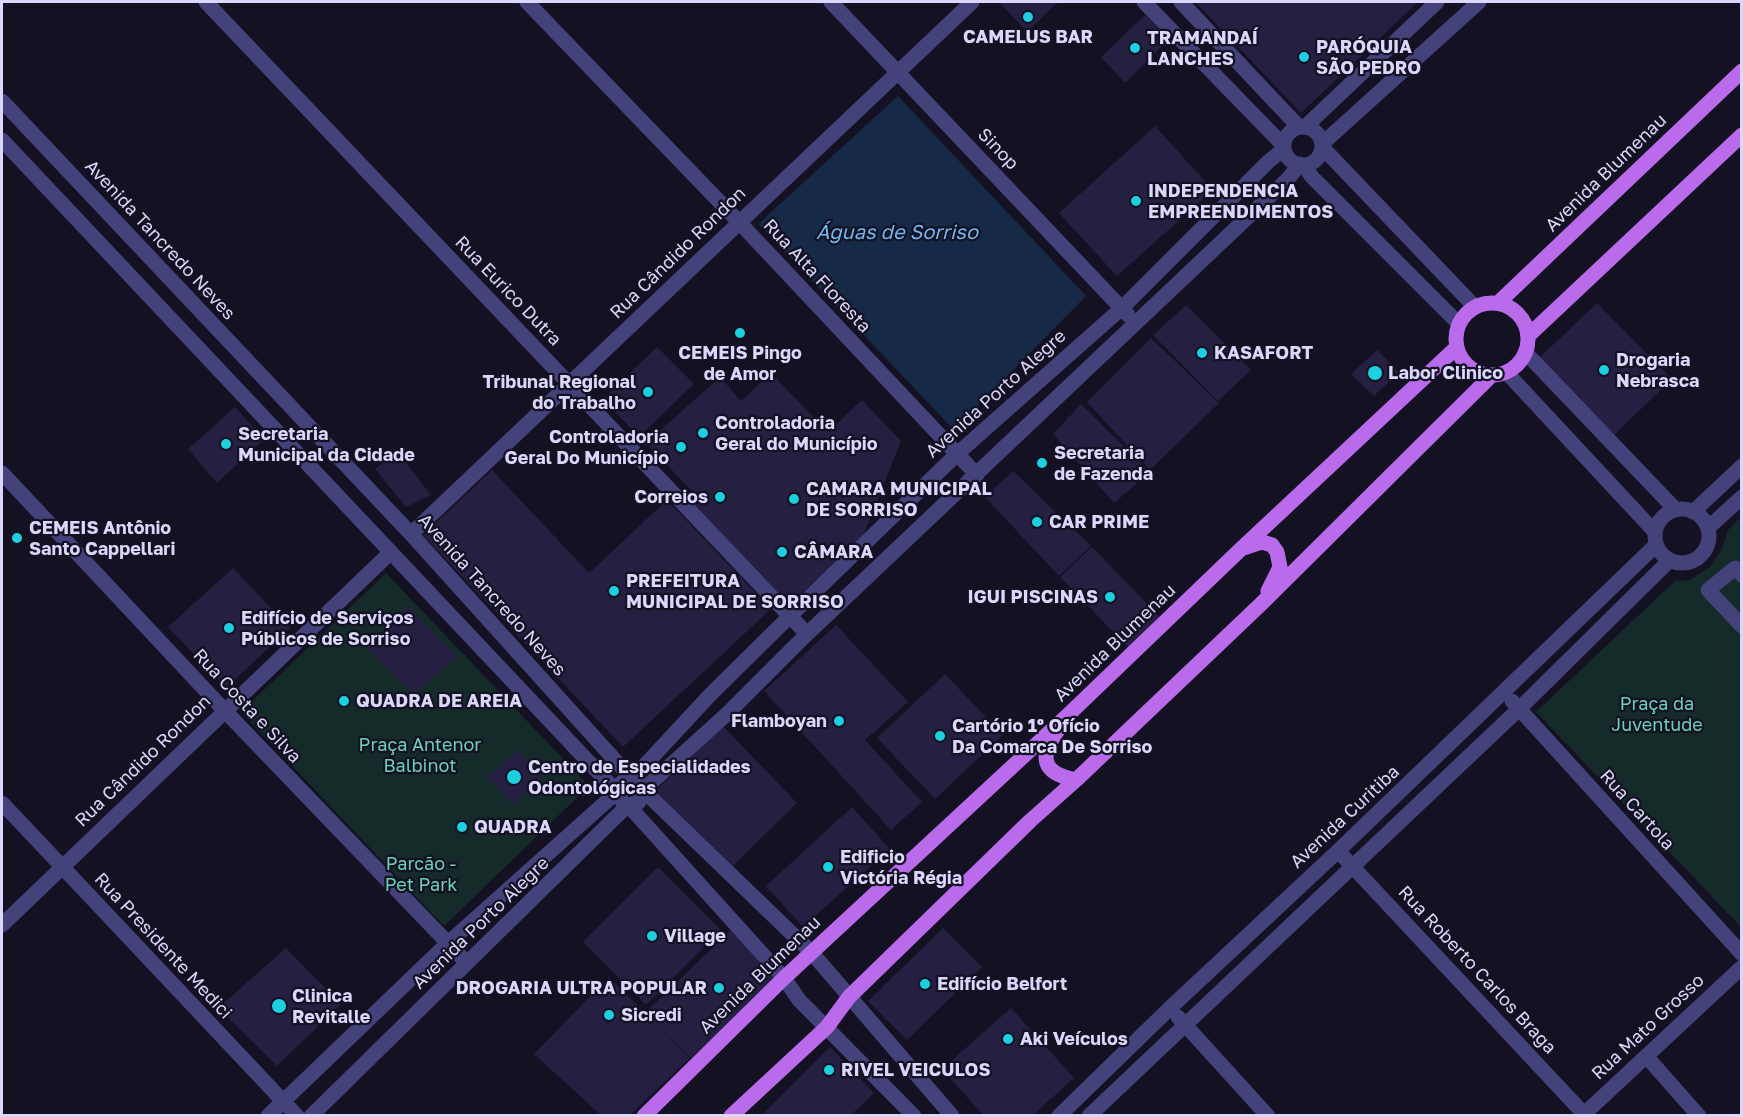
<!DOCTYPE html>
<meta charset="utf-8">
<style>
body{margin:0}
#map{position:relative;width:1743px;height:1117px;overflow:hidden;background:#131122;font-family:"Golos Text",sans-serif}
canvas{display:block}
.frame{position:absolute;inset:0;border:3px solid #dad7fa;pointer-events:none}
</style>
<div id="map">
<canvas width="1743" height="1117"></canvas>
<div class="frame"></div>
</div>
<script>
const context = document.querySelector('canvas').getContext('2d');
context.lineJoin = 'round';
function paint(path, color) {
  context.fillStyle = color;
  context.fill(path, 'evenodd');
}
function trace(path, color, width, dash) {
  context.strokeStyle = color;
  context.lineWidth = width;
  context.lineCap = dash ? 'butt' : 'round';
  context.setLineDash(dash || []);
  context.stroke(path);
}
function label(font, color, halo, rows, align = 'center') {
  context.font = font + ' "Golos Text",sans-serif';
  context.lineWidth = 4.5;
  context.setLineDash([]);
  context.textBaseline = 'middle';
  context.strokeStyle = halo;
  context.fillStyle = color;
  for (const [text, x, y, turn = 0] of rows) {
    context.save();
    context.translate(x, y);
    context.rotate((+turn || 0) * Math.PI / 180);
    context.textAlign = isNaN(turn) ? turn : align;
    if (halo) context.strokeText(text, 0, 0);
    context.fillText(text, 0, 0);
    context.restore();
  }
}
paint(new Path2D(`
 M1741,517V927L1536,712L1675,581L1690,580L1711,566L1722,549L1728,530Z
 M386,573L589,786L444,926L241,712Z`), '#152b2a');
paint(new Path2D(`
 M898,96L1086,296L954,430L758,224Z`), '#162a47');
paint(new Path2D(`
 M999,2H1058L1027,32Z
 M1195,2H1418L1301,113Z
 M1145,15L1169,39L1125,83L1101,57Z
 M1155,126L1213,190L1117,276L1059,213Z
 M1597,303L1672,379L1611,438L1537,360Z
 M1186,305L1251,370L1218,401L1153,335Z
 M1151,338L1219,403L1150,470L1087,402Z
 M657,347L694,384L639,437L603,399Z
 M1377,350L1399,372L1374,396L1351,374Z
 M771,373L828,432L862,400L901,441L863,536L787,607L683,499L692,491L646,443L720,377L741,401Z
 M1081,404L1150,472L1114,503L1053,434Z
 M235,407L264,439L217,483L188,449Z
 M398,452L431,495L406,507L375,469Z
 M492,470L589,573L667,500L771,609L623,747L423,535Z
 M1013,471L1091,546L1059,576L985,497Z
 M1092,547L1160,617L1129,648L1060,577Z
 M233,568L290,628L226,688L168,627Z
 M407,606L457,656L414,695L366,647Z
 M836,625L908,702L865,740L922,802L891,830L764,691Z
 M945,674L1003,735L935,799L877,738Z
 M723,726L797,803L733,866L655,791Z
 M517,750L542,777L513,804L487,777Z
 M852,807L890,849L803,927L766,886Z
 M658,867L721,930L646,1005L583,942Z
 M943,928L982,967L907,1040L868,1001Z
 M731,930L777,979L691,1058L651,1018L690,1058L629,1116H602L534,1054L609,977L645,1013Z
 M286,948L341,1004L277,1066L218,1008Z
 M1011,1008L1074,1078L1032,1116H984L942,1069Z
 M830,1047L874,1093L850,1116H761Z`), '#251f41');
trace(new Path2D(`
 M206,2L807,634
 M527,2L739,222L977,475
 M831,2L1128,315
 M1144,2L1284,146
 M1181,2L1299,127
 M2,101L411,534L632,779L640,784L643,790L812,953L952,1116
 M1305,127L1437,2
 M1284 146a19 19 0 1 1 38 0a19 19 0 1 1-38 0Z
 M2,140L617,792L623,803L628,805L784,978L799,1000L914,1116
 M1322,144L1479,2
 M1322,147L1475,307
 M1304,165L1312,177L1459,324
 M1525,352L1676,510
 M1506,372L1655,532
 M2,473L225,711L467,963
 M1655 536a27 27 0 1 1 54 0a27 27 0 1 1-54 0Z
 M1693,512L1742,466
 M1708,528L1742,497
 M411,534L972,2
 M1742,575L1735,568L1708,590L1742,626
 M1512,701L1742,954
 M2,803L297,1116
 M1338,851L1586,1116
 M2,925L391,552
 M1178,1017L1268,1116
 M1646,1056L1699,1116
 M268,1116L447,944L617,792C618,783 623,780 632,779L710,695L790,616L957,454L1122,308L1269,161L1284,149
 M311,1116L628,805L639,802L643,790L728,713L807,634L1287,180L1300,164
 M1059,1116L1170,1008L1338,851L1656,545
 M1089,1116L1519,709L1670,560
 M1582,1116L1742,967`), '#43427b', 15);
trace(new Path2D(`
 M1498,303L1742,71
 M1456 339a36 36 0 1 1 72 0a36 36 0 1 1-72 0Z
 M1528,336L1742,135
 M1244,548L1262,542L1272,545L1277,552L1280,567L1268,591
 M1058,730C1039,757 1041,773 1076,780
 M644,1116L784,978L1068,715L1241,549L1457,347
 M731,1116L827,1027L849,997L1030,821L1076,780L1261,604L1492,375`), '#ba6bec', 15);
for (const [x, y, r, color] of [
 [1028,17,6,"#1cd0e1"],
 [1135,48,6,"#1cd0e1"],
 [1304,57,6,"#1cd0e1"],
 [1136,201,6,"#1cd0e1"],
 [740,333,6,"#1cd0e1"],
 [1202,353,6,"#1cd0e1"],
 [1604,370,6,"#1cd0e1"],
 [1375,373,8,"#1cd0e1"],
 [648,392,6,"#1cd0e1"],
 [703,433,6,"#1cd0e1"],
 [226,444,6,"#1cd0e1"],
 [681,447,6,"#1cd0e1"],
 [1042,463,6,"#1cd0e1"],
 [720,497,6,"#1cd0e1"],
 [794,499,6,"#1cd0e1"],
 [1037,522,6,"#1cd0e1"],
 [17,538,6,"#1cd0e1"],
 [782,552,6,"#1cd0e1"],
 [614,591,6,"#1cd0e1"],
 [1110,597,6,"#1cd0e1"],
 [229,628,6,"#1cd0e1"],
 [344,701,6,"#1cd0e1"],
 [839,721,6,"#1cd0e1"],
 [940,736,6,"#1cd0e1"],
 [514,777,8,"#1cd0e1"],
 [462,827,6,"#1cd0e1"],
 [828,867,6,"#1cd0e1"],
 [652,936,6,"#1cd0e1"],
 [925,984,6,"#1cd0e1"],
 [719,988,6,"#1cd0e1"],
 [279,1006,8,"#1cd0e1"],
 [609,1015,6,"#1cd0e1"],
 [1008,1039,6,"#1cd0e1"],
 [829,1070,6,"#1cd0e1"]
]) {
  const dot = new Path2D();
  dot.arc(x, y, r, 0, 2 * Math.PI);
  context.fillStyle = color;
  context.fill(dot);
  trace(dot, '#131122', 2);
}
label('bold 18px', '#dad7fa', '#131122', [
 ["CAMELUS BAR",1028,37,"center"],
 ["TRAMANDAÍ",1147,38],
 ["LANCHES",1147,59],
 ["PARÓQUIA",1316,47],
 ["SÃO PEDRO",1316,68],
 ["INDEPENDENCIA",1148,191],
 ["EMPREENDIMENTOS",1148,212],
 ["CEMEIS Pingo",740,353,"center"],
 ["de Amor",740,374,"center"],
 ["KASAFORT",1214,353],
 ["Drogaria",1616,360],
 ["Nebrasca",1616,381],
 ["Labor Clinico",1388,373],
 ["Tribunal Regional",636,382,"right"],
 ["do Trabalho",636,403,"right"],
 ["Controladoria",715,423],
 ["Geral do Município",715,444],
 ["Secretaria",238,434],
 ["Municipal da Cidade",238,455],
 ["Controladoria",669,437,"right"],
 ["Geral Do Município",669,458,"right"],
 ["Secretaria",1054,453],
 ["de Fazenda",1054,474],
 ["CAMARA MUNICIPAL",806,489],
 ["DE SORRISO",806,510],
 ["Correios",708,497,"right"],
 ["CAR PRIME",1049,522],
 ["CEMEIS Antônio",29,528],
 ["Santo Cappellari",29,549],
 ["CÂMARA",794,552],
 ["PREFEITURA",626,581],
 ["MUNICIPAL DE SORRISO",626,602],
 ["IGUI PISCINAS",1098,597,"right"],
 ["Edifício de Serviços",241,618],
 ["Públicos de Sorriso",241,639],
 ["QUADRA DE AREIA",356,701],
 ["Flamboyan",827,721,"right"],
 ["Cartório 1º Ofício",952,726],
 ["Da Comarca De Sorriso",952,747],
 ["Centro de Especialidades",528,767],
 ["Odontológicas",528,788],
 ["QUADRA",474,827],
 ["Edificio",840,857],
 ["Victória Régia",840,878],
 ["Village",664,936],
 ["Edifício Belfort",937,984],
 ["DROGARIA ULTRA POPULAR",707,988,"right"],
 ["Clinica",292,996],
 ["Revitalle",292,1017],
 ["Sicredi",621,1015],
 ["Aki Veículos",1020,1039],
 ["RIVEL VEICULOS",841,1070]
], 'left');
label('18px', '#dad7fa', '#131122', [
 ["Sinop",998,149,46],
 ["Avenida Blumenau",1606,173,-44],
 ["Avenida Tancredo Neves",160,240,47],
 ["Rua Cândido Rondon",678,253,-44],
 ["Rua Alta Floresta",817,276,47],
 ["Rua Eurico Dutra",508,291,46],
 ["Avenida Porto Alegre",996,394,-42],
 ["Avenida Tancredo Neves",492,595,48],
 ["Avenida Blumenau",1115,643,-44],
 ["Rua Costa e Silva",247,706,47],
 ["Rua Cândido Rondon",143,761,-44],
 ["Rua Cartola",1637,810,48],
 ["Avenida Curitiba",1345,817,-43],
 ["Avenida Porto Alegre",481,923,-44],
 ["Rua Presidente Medici",163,946,47],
 ["Rua Roberto Carlos Braga",1477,970,47],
 ["Avenida Blumenau",760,975,-44],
 ["Rua Mato Grosso",1648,1027,-43]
]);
label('18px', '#6cd1b6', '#131122', [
 ["Praça da",1657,704],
 ["Juventude",1657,725],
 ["Praça Antenor",420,745],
 ["Balbinot",420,766],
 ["Parcão -",421,864],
 ["Pet Park",421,885]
]);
label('italic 20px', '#71b6ed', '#131122', [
 ["Águas de Sorriso",897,233]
]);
</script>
